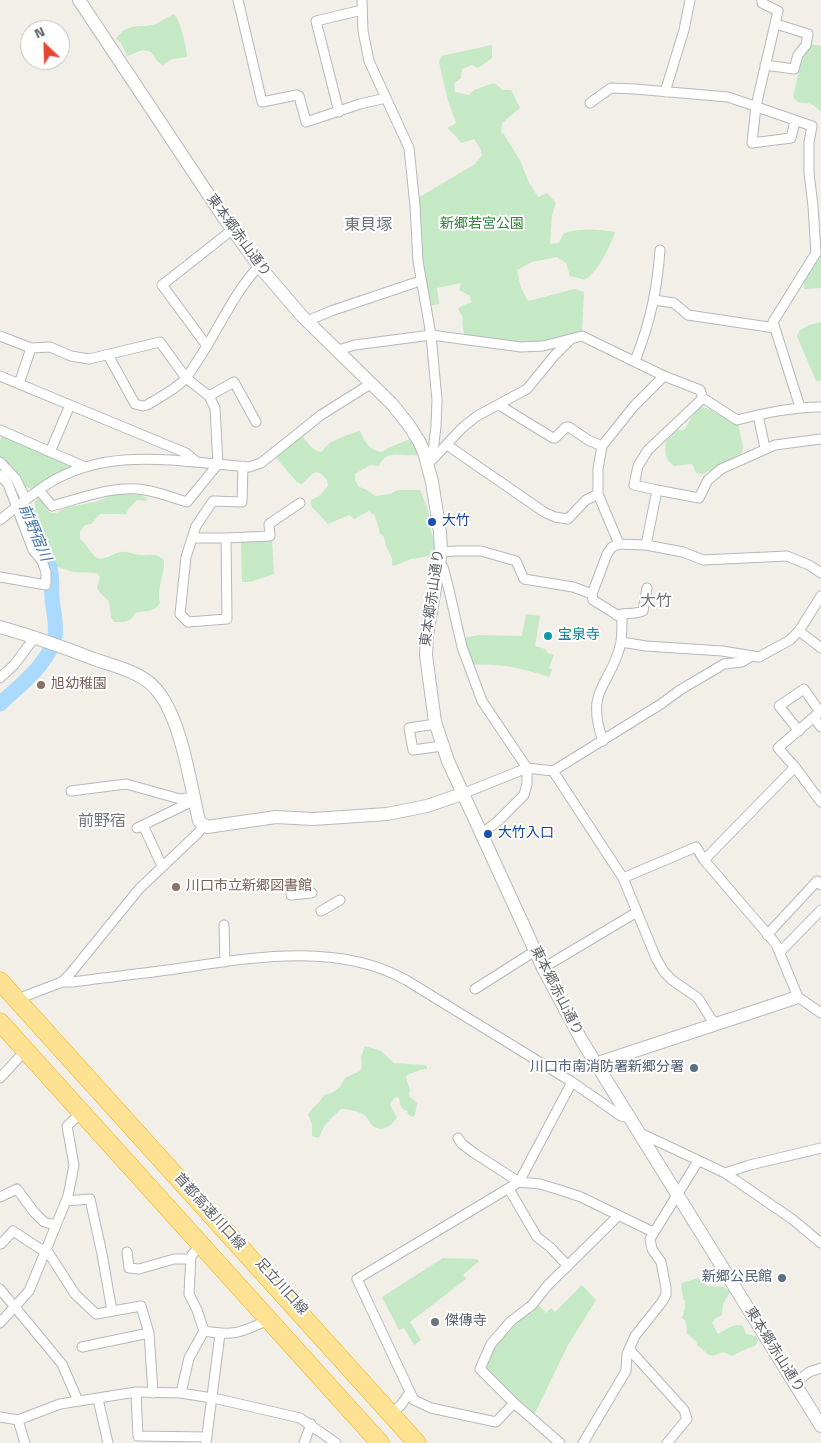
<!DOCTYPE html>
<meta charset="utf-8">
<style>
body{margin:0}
#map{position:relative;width:821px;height:1443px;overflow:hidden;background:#f1efe8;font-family:"Titillium Web",sans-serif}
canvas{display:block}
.north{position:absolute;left:20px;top:20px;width:50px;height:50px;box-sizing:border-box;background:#fff;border:1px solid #bfc1c3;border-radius:50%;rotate:336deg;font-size:14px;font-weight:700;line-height:20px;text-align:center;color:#5f6368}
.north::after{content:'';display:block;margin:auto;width:18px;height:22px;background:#ea4335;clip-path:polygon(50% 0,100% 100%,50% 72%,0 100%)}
</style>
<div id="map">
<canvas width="821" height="1443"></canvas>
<div class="north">N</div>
</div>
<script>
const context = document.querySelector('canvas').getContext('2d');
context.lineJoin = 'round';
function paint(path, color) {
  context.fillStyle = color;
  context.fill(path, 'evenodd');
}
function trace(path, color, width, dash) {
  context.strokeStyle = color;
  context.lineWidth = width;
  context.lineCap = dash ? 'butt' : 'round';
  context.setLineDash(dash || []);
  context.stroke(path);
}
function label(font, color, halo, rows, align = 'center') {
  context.font = font + ' "Titillium Web","Noto Sans JP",sans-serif';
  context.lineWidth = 4;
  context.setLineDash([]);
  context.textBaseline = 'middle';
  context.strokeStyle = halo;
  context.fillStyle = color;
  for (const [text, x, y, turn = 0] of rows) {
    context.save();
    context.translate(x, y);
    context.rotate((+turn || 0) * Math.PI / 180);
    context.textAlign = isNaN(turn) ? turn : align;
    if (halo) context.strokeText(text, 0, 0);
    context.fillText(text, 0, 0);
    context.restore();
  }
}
paint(new Path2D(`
 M174,14C180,19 187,49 187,57C177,59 172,57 163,65L158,62L151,52L143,50L127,56L121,43L116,39C127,21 142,29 156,24C162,21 167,17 174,14Z
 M810,44L821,46V112C814,105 810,102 799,103L793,97L801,62Z
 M492,45V58L478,68L472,65L462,69L461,78L454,83L455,92L469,95L474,90L494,83L503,90H511L520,108L502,123L501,134L503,133L520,160L529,183L537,195L539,197L547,193L556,203L552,215L550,244L559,243L564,233C581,228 597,229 615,232C610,247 598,271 585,280L570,276L566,263L557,257L532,262L517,270L521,288L528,301L575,289L584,292L582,330L580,335L542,345L465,338C464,330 461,325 463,318L458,309L463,305L471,303L470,296L459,290L461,283L437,288L439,304L429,306L422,269L418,198L475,164L482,155L481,150L474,139L461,143L456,136L447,128L456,123L448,101L439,62L441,56Z
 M821,241V288L804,289V281L811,269Z
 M821,322V381H816L797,336L799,331L809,325Z
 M700,407L707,408L738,425L743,446L742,453L703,474L696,473L692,464L674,466C664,458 665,453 666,441L678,430H684C690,422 692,414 700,407Z
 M360,431C365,442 369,451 382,452L388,448L410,439L417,449L418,455C405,457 385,448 379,466L370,465L355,474V480L359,487L365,489L375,496L390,494L398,490H420L427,507L429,516L428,521L434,541L435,553L430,556L411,559L394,566L392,565V558L386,546L384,537L380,533L375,516L369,511L354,519L349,515L328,524L311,506V500L319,496L328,486L327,480L321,474L316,472L312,474L302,484L297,482L276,458L281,452L302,436C308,442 312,452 322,452C326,441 350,434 360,431Z
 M2,436L70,463V468L44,481L32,489L25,487C19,475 12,463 0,457V441Z
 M118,493L141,495L148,499L146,501L137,500L129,508L126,514C117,515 109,513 100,514L91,524L85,525L80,532V539C85,543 94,556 95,557C105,562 112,553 121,552C128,551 134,555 141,555C150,555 156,553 164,560C165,574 156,589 160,603C153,613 146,610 135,613C131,623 124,622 114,622L111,617L109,601L99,592L97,588L100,577L97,573L73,572L55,566L52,559L40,546L39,539L26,509L35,506V501L39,497L45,503L46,509L51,513H56L68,507L95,502Z
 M272,540L274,574L250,582H242L241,542Z
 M526,614L540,616L535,646L545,649L548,653L554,655L549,668L552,670L549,677C524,669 500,663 473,665L462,638L479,635L522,636Z
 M365,1046L381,1051L394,1063L425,1065L427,1067V1069L420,1070L407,1075L406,1078L410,1090L409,1093L410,1097L417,1103L415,1115L412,1117L408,1114L407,1111C399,1108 401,1105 399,1098L396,1097L392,1101L390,1105L397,1117C393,1125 382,1133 373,1126C370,1123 368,1118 365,1116C359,1111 349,1109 341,1109C333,1117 323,1124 320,1136L317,1138L312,1136V1124L308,1115C312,1107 320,1103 324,1095L332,1093L340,1087L345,1078L360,1071L362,1066L361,1057Z
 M443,1258L477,1259L479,1261L463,1275L466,1279L410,1322L421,1340L414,1345L404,1328L399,1330L382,1297Z
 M698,1278L708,1286L724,1287L730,1292L723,1304L722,1315L716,1318L712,1323L718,1334C725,1330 736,1322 743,1326L746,1334L756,1336L758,1341L755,1346L748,1348L732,1356L723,1352C709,1357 712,1358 701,1348C696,1344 698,1348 696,1341L687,1334L686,1321L682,1318L685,1308V1301L683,1299L681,1283Z
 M582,1285L596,1300L568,1345L534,1415L485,1366L494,1343L530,1312L537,1303L546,1313L551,1308L555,1312Z`), '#c5e8c5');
trace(new Path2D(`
 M0,704C19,686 50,663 55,636C57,623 53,611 52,598C51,588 53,578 50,568C47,557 39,552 35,542C30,526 21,490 10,478`), '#aadaff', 15);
const street = new Path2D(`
 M238,0L262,102L297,95L299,96L306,122L360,104L386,98
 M362,0L363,31L369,61L409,148L415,206L418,261L431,335L437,400L436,426L432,460
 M762,0V3L778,11L756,106L752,143L791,138L795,121
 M765,65L794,69L798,55L806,45L808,34L776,24
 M665,92L684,30L690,0
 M590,103L611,88L635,89L728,97L812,126L809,142V173L813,206L816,253L773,322L800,407
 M339,112L316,21L362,10
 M654,300L674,303L688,315L775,328
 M307,321L331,311L420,281
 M0,336L31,348L50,347L71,356L89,359L160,342L186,378L209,396L215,408L218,464L187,502C173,498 159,492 145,490C117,484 79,499 52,506L39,490
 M207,346L162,285L232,230
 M338,350L355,345L431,335L521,347L543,346L582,336L664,376L700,390L703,398L737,420C765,413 792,407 821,407
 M108,355L135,404L143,406L147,405C160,397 175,390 185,379C190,373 194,366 198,360C219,329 233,294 259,266
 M635,361C650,323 657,291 660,250
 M0,376L70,405L50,452
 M19,384L31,348
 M209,396L234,382L256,422
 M70,405L186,453L197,462
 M499,405L553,438H555L566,427H569L588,440L602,446L598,469V494L619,544
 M758,415L765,448
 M0,430L85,467
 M447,445L544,512L555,517L568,519L586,500L598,494
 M602,446L634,406L664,376
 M432,460L462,428L477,416L527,389L554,356L571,339
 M0,462L16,479L26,500
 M243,466L242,502L213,501L196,526L186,557L180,614L188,622L227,619L226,538L270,536L269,524L300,503
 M0,475L8,484L33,550L42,561L46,572V585L0,577
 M657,490L634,485L638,466L648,450L703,398
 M0,520C15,508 30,496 46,485C107,445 181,462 249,467L261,463L321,415L372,383
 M192,538H226
 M646,545L657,490L699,498L708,480L721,469L775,445L821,439
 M441,552L457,551H481L516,561L524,579L573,587L592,594
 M439,562L443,567L449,590L462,647L482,701L527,768V784L524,795L498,821L481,834
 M616,615C624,613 638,614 643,611L647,588
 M799,631L821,648
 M621,642L646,646L722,651L759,657L790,640L799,631L821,596
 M0,678L14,665L35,637
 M821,711L778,748L795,767L821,802
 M814,718L821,727
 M436,724L409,728L413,750L442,746
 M799,731L779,706L804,689L820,712
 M603,741C584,687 612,686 621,642C622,634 622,626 622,618L593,600L592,594L607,554L612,547L619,544L646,545L683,552L703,560L787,556L809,565L821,573
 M553,771L623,878L656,958L664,972L672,980L698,998L715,1025
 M71,791L126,784L180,799L194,797
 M462,794L527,768L553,771L661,704L680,690L724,664L742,662L750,657
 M143,825L162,866
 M137,828L195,800
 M704,860L795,767
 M623,878L696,847L704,860L776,944L798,997L821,1013
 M291,895L312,893
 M321,911L340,900
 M224,925L225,962
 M767,935L817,881L821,885
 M780,952L821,910
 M543,968L637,912
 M62,982H73C107,977 141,974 175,969C249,958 337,941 406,980L572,1082L621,1116L630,1118
 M475,989L535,951
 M20,998L62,982L70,974L139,889L198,833L203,826
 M0,1078L24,1052
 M638,1132L725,1173L792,1219L821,1243
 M458,1138L462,1144L474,1153L519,1182L540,1184L563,1191L581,1197L653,1232
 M725,1173L750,1165L821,1148
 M509,1189L537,1237L550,1247L568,1266
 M0,1197L17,1189L34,1212L44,1222L56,1225
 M66,1201L90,1199L102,1254L112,1311
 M0,1244H1L13,1231L45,1252
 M46,1249L75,1294L96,1314L141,1306L149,1333L153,1393
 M127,1252L129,1268L139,1269L174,1259H191
 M0,1289L62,1364L78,1401
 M0,1323L29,1291L68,1196L74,1165L67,1126L80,1114
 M204,1331C233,1336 240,1333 266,1321
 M82,1347L149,1333
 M629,1349L684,1410L687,1419L667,1443
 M794,1384L809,1372L821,1368
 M136,1392L138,1436L207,1437
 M410,1392L357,1279L519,1182L572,1082
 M181,1393L189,1358L204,1331L197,1310L189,1294L191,1256L199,1247
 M98,1399L108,1443
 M393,1412L401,1405L410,1392L414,1400L431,1408L496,1422L514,1403
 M0,1417L18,1420L60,1404L136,1392L181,1393L218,1399L300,1418L336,1443
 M18,1420L25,1443
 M206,1443L220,1334
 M304,1443L311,1424
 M560,1443L514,1403L480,1369L491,1344L511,1321L532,1305L548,1285L618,1216
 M583,1443L626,1371L627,1354L635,1336L662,1302L666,1295V1288L661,1262L652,1249L650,1239L698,1161`);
const secondary = new Path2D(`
 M79,0L224,218L259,266L302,316L392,404L408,424L419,441L424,452L432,482L440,532L441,552L427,635L426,655L435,722L448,761L543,968L582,1041L821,1426
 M0,627C32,636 63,647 94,659C114,666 141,672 155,688C181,716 190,783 199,821L207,827L276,817L313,819L387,814L427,806L462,794
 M595,1064L795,998`);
const highway = new Path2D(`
 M0,981L417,1443
 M0,1022L380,1443`);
trace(street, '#b5b8bc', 11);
trace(secondary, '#b6babf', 14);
trace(highway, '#f9ab00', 19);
trace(street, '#fff', 9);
trace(secondary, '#fff', 12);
trace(highway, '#fde293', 18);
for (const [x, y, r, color] of [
 [432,522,5,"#1a4fb4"],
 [548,636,5,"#0f9aa8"],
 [41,685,5,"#8d6e63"],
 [488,834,5,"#1a4fb4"],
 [176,887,5,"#8d6e63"],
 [694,1068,5,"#5c6f8a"],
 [782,1278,5,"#5c6f8a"],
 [435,1322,5,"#6b7280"]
]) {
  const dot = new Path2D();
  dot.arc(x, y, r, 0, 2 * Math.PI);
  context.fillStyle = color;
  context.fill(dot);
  trace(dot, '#fff', 2);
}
label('14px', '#348238', '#fff', [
 ["新郷若宮公園",482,225]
]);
label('14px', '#5f6368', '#fff', [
 ["東本郷赤山通り",238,236,54],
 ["東本郷赤山通り",433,598,-82],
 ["東本郷赤山通り",556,991,63],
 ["首都高速川口線",209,1212,48],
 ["足立川口線",281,1287,48],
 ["東本郷赤山通り",774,1350,58]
]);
label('14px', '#164399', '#fff', [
 ["大竹",442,522],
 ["大竹入口",498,834]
], 'left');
label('14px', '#0d838f', '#fff', [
 ["宝泉寺",558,636]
], 'left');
label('14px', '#785e54', '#fff', [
 ["旭幼稚園",51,685],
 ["川口市立新郷図書館",186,887]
], 'left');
label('14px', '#4e5e75', '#fff', [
 ["川口市南消防署新郷分署",684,1068],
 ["新郷公民館",772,1278]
], 'right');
label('14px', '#5b616d', '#fff', [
 ["傑傳寺",445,1322]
], 'left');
label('italic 15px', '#4174aa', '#fff', [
 ["前野宿川",34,533,67]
]);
label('16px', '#70757a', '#fff', [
 ["東貝塚",368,226],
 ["大竹",656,602],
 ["前野宿",102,822]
]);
</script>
